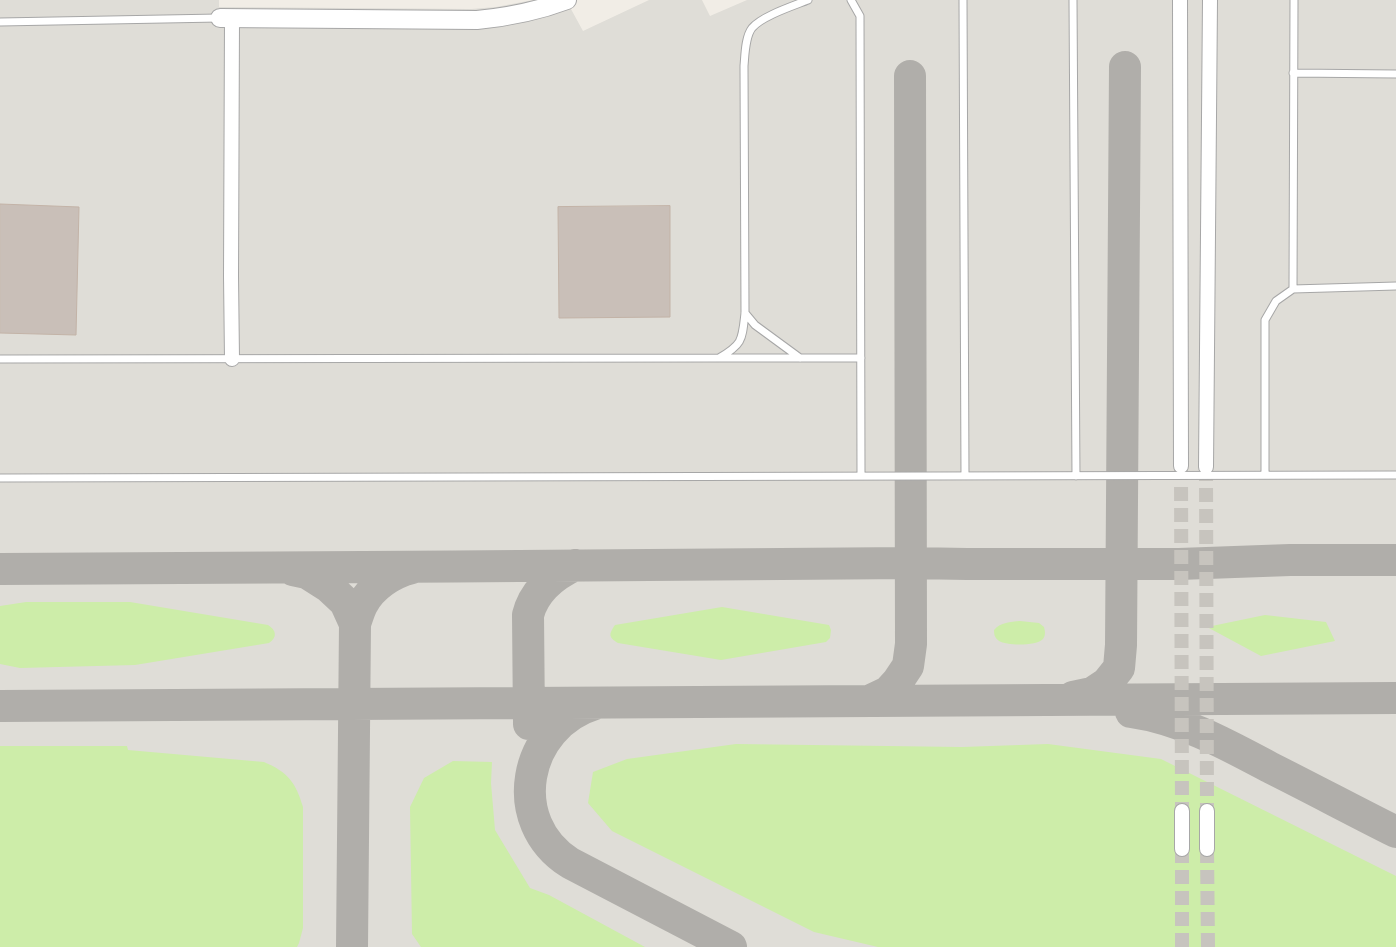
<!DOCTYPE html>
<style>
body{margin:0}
canvas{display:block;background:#f1ede6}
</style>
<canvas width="1396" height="947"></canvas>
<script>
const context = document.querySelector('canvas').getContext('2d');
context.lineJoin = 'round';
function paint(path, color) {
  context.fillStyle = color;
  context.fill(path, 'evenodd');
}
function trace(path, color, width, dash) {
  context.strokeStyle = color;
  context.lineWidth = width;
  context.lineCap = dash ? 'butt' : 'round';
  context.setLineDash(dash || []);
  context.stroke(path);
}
paint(new Path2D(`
 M0,0H219V7L471,9L496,7L533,0H566L583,31L649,0H702L710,16L747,0H1396V947H0Z`), '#dfddd7');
paint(new Path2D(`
 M26,602H130L268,625C276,630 278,637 269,643L135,665L20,668L0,664V606Z
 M722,607L829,625L831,630L830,638L826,642L721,660L618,643C608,637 609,634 615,625Z
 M1265,615L1326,622L1335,641L1261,656L1207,627Z
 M1020,621L1039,623L1044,627C1045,631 1046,635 1043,639C1037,646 1007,646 999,641C995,638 994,635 994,630C1001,622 1010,622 1020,621Z
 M736,744L962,747L1048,744L1161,759L1396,876V947H878L814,932L612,831L588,803L593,772L627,759Z
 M0,746H127L128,750L264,762C288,772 296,783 303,807V928L299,943L297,947H0Z
 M453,761L492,762L491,783L495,830L530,888L549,895L645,947H421L412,934L410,807L424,778Z`), '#cdeda9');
trace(new Path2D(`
 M0,569C304,568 607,565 911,563L967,564H1179L1290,560H1396
 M293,570L307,573L329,587L345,602L355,624C357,618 359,611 362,605C372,586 392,573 412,568
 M1073,697L1092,693L1107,683L1119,668L1121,645L1125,67
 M869,701L888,692L898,681L908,666L911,644L910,76
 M595,704C523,726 505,822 570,863L731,947
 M0,706L1396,698
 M1131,712C1181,719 1226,744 1271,768C1313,789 1354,811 1396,832
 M529,724L528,615C534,591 554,575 575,565
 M352,947L355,624`), '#b0aeaa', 32);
const building = new Path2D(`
 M0,204L79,207L76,335L0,333Z
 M670,206V317L559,318L558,207Z`);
paint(building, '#c9bfb8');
trace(building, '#c3b3a7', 1);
trace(new Path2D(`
 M1181,466L1182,811
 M1206,467L1207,811
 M1182,849V947
 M1207,849L1208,947`), '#c7c4be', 14, [14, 7]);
const service = new Path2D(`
 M851,0L860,16L861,476
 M963,0L965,476
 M1073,0L1076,476
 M0,22L219,18
 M1293,73L1396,74
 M1293,289L1396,286
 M745,313L755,325L800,358
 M721,358H861
 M0,359L719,358C743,344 742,340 745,313L744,66C745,55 745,37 752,28C762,16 793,6 808,0
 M1265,475V320L1276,301L1293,289L1294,0
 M0,478L1396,475`);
const minor = new Path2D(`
 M1180,0L1181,466
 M232,19L231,276L232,359
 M1206,467L1210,0
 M1182,811V849
 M1207,811V849`);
const tertiary = new Path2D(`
 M220,18L477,20C508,17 538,11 567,0`);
trace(service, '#a7a7a7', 9);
trace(minor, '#a7a7a7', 16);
trace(tertiary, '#a7a7a7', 20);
trace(service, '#fff', 7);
trace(minor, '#fff', 14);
trace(tertiary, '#fff', 18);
</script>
